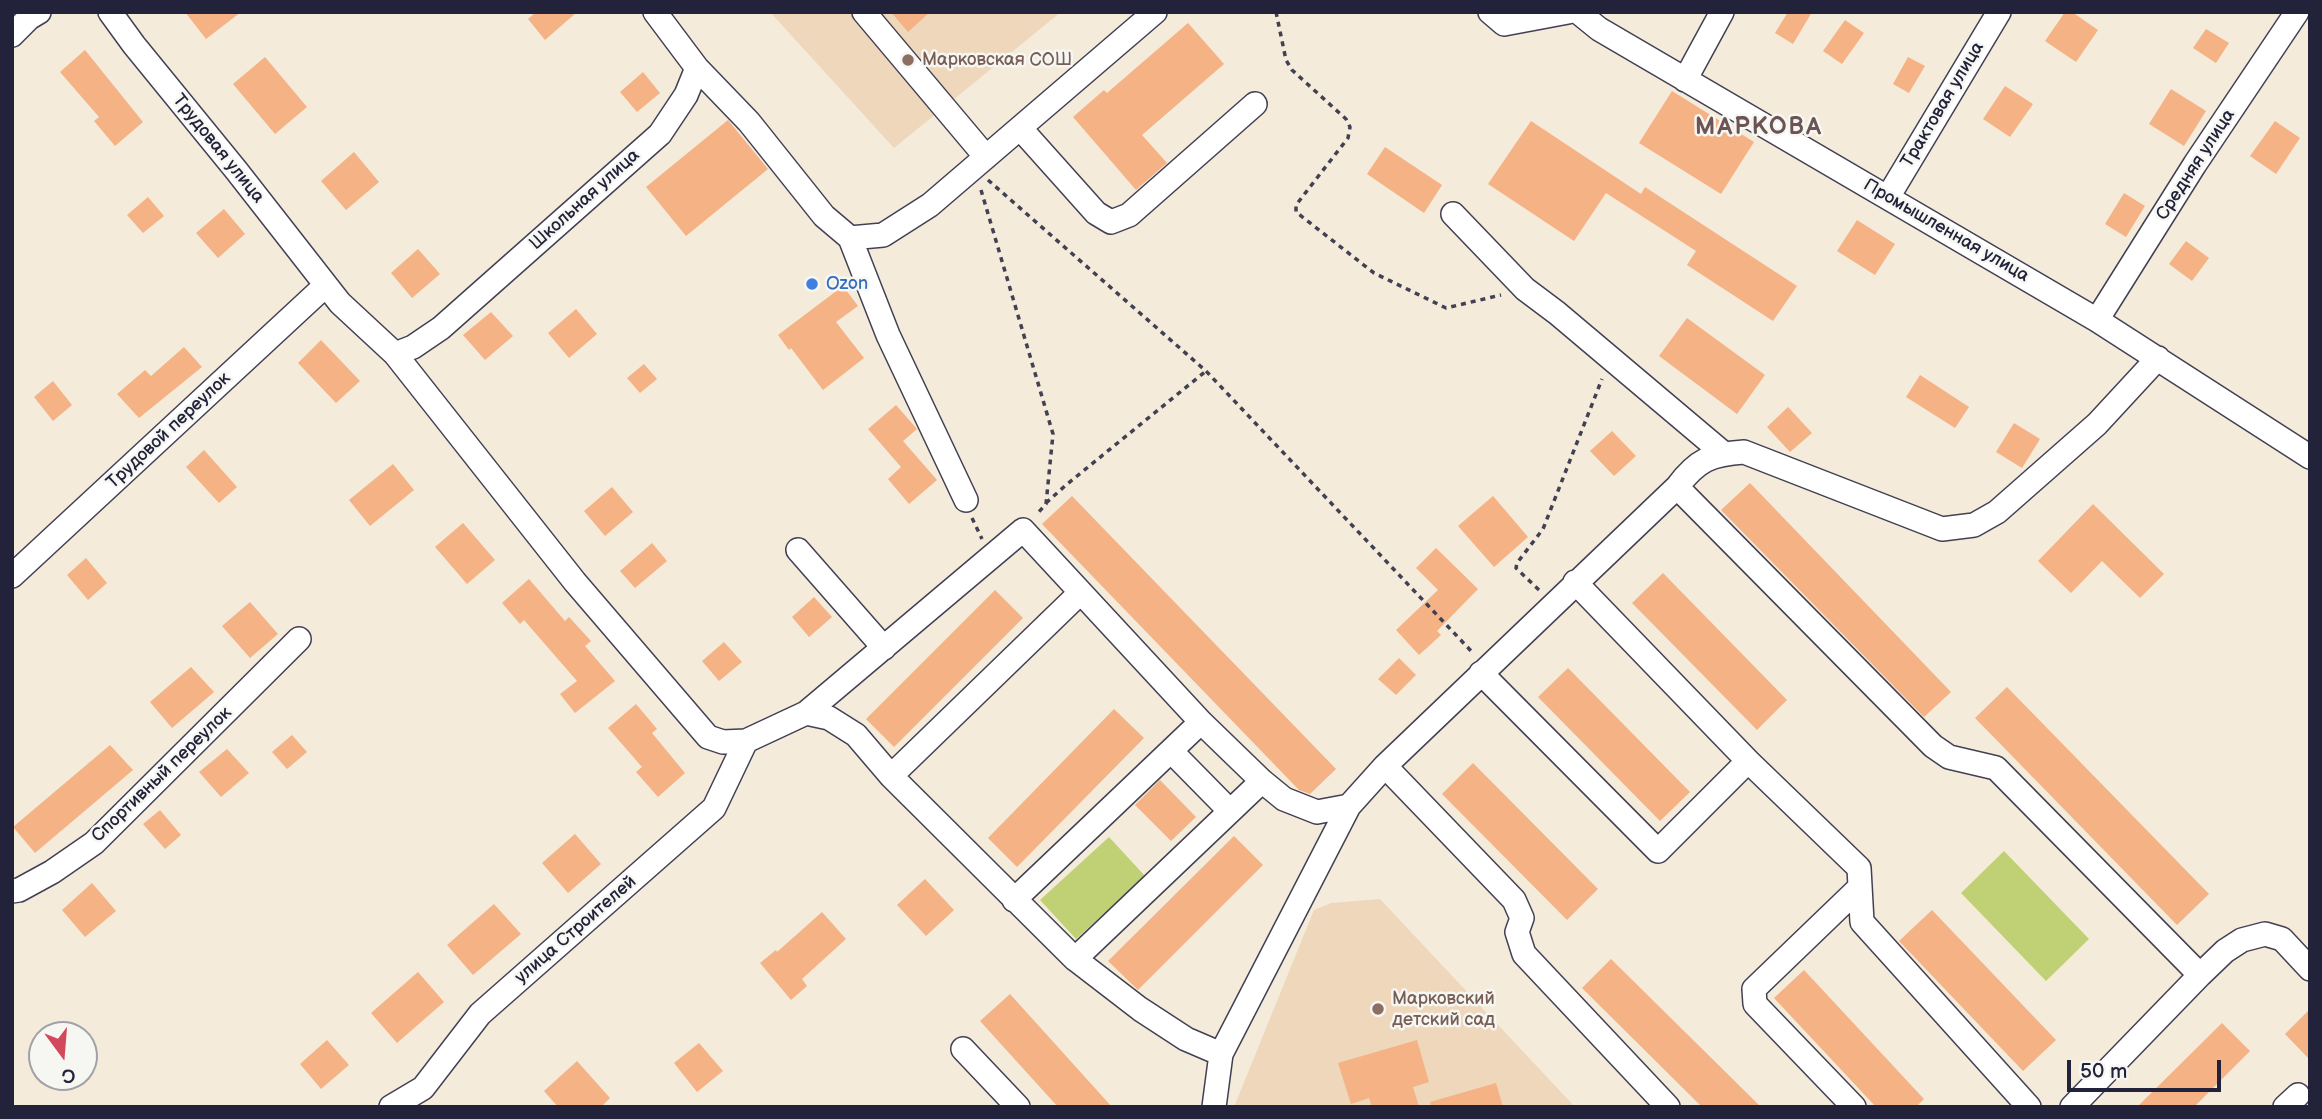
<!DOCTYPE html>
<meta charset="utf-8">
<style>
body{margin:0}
#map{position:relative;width:2322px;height:1119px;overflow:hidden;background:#f4ebdb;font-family:"Balsamiq Sans",sans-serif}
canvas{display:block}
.frame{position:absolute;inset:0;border:14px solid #22223b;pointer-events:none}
.north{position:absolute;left:28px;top:1021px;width:70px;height:70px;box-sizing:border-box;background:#f6f6f2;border:2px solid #a1a1a9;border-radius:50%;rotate:164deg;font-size:19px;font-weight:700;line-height:28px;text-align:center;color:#22223b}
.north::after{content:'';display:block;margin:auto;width:24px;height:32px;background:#d1495b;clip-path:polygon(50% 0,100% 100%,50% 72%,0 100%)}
.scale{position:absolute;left:2067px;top:1060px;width:154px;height:32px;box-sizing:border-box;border:4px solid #22223b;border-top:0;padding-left:9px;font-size:21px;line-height:24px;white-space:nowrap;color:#22223b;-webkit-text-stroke:5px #f6f6f2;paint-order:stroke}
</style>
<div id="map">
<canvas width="2322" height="1119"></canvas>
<div class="frame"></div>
<div class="north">С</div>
<div class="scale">50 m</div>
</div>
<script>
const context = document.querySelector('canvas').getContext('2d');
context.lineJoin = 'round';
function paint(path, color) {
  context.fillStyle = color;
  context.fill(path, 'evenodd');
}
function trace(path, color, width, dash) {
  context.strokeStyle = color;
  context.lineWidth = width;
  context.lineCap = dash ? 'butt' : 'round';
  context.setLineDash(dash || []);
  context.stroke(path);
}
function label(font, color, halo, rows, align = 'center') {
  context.font = font + ' "Balsamiq Sans",sans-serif';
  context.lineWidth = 5;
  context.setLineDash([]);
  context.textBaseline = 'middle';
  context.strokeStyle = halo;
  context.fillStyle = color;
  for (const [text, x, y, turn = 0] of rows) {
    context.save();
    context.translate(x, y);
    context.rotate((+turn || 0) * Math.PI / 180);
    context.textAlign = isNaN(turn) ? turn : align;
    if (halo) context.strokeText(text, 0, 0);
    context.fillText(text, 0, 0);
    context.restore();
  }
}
paint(new Path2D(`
 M770,12H1061L894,148Z
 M1380,899L1575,1107H1234L1314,910L1331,903Z`), '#eed7bb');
paint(new Path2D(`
 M1109,837L1145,876L1076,939L1040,900Z
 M2004,851L2089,939L2046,981L1961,893Z`), '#bfd174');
paint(new Path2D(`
 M185,12H241L206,39Z
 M536,12H577L545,40L528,19Z
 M891,12H930L908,32Z
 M1788,12H1812L1793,44L1775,33Z
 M2065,12H2072L2098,30L2076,62L2045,41Z
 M1845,20L1864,33L1842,64L1823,51Z
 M1188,23L1224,64L1142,135L1167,163L1136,190L1073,117L1104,90L1107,93Z
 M2206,29L2229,43L2216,63L2193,48Z
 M85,50L143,122L115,146L94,121L99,117L60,72Z
 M265,57L307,107L275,134L233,84Z
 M1908,57L1925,66L1909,93L1893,84Z
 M643,72L660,93L637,112L620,92Z
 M2005,86L2033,104L2010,137L1983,119Z
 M2171,89L2206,111L2184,146L2149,124Z
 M1672,91L1754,142L1721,194L1639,143Z
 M728,120L768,169L686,236L646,187Z
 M1531,121L1641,194L1645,187L1797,286L1773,321L1687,265L1696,251L1606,193L1574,241L1488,184Z
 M2275,121L2300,138L2276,174L2250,156Z
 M1385,147L1442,185L1424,213L1367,174Z
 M354,152L379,182L346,210L321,181Z
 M2124,193L2145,206L2126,237L2105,224Z
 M148,197L164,216L143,233L127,215Z
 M224,209L245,234L218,258L196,233Z
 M1857,220L1895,244L1875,275L1837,251Z
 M2186,241L2209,258L2192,281L2169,264Z
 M418,249L440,274L412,298L391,273Z
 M843,286L858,306L836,322L864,358L823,390L791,348L789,350L778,335Z
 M576,309L597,334L569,358L548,333Z
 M491,312L513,336L485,360L463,335Z
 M1687,318L1765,375L1737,414L1659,356Z
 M321,340L360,381L336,403L298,363Z
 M184,347L202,367L139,418L117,394L145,370L151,376Z
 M644,364L657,379L640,393L627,378Z
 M1920,375L1969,407L1955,428L1906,397Z
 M53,381L72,405L53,421L34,397Z
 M896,405L917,429L903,441L937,480L909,504L888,479L901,467L868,429Z
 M1788,407L1812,433L1790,452L1767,427Z
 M2014,423L2040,439L2022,468L1996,452Z
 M1612,431L1636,456L1614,476L1590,451Z
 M204,450L237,487L219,503L186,467Z
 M393,464L414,490L370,526L349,500Z
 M1750,483L1951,692L1924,717L1721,510Z
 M612,487L633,512L605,536L584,511Z
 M1072,496L1336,769L1310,794L1299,790L1042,524Z
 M1493,496L1528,537L1494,567L1458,526Z
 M2093,504L2164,574L2140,598L2102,561L2071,593L2038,561Z
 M463,523L495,560L467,584L435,547Z
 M652,543L667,561L635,588L620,571Z
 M1436,548L1478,589L1437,631L1441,635L1419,655L1396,630L1438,590L1416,568Z
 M86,558L107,583L88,600L67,575Z
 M1663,573L1787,700L1757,730L1632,603Z
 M529,579L565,621L569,617L591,641L585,646L615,681L575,713L560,694L577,681L524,620L520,624L502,603Z
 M995,590L1023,618L894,747L866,719Z
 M814,597L832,617L809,637L792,617Z
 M250,602L278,634L250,658L222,626Z
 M724,642L742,662L719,681L702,661Z
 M1399,658L1416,675L1396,695L1378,679Z
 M191,667L214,692L172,728L150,702Z
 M1568,668L1690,792L1660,821L1538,697Z
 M2007,687L2209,894L2177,925L1975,718Z
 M636,704L657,729L652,733L685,773L658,797L636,772L642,767L608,728Z
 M1114,709L1144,738L1017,867L988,838Z
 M292,735L307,752L287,769L272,752Z
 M110,745L133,770L35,853L13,827Z
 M227,749L249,773L221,797L199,772Z
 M1473,763L1598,889L1567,920L1442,794Z
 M1160,780L1196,817L1171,841L1135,805Z
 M160,810L181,835L165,849L143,824Z
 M575,834L601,864L568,893L542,863Z
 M1234,836L1263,865L1138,990L1108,961Z
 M925,879L954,910L926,936L897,905Z
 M92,883L116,911L85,937L62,910Z
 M494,904L521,934L473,975L447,945Z
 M1932,910L2056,1040L2023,1071L1899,941Z
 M822,912L846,939L802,979L807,986L791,1000L760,963L776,950L777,952Z
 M1611,959L1761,1107H1702L1582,988Z
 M1804,970L1924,1099L1916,1107H1876L1774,998Z
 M418,972L444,1002L397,1043L371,1013Z
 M1010,994L1112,1107H1058L980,1021Z
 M2310,1009V1060L2285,1034Z
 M2222,1023L2250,1051L2194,1107H2137Z
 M327,1040L349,1065L321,1089L300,1064Z
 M1417,1040L1429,1082L1413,1087L1419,1107H1372L1369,1098L1351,1104L1338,1063Z
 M699,1043L723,1071L697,1092L674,1063Z
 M577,1061L610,1098L601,1107H558L544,1091Z
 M1496,1083L1503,1107H1431L1430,1102Z`), '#f4b285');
const minor = new Path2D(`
 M110,12L134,45L236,170L340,303L395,354L575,582L708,737L723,742L746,741L806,713L1023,530L1201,722L1262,781L1284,799L1317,812L1349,806
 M864,12L986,157
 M1490,12L1504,24L1568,12
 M1578,12L1599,29L2097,320L2310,457
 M12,35L29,18L39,12
 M697,68L749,122L824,216L850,238L883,235L930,205L1155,12
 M1685,80L1722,12
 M1020,128L1096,213L1111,222L1129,215L1255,104
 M1888,197L1999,12
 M1453,214L1525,289L1557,313L1723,453
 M850,238L888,335L966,500
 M2097,320L2195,164L2297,12
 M395,354L413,347L441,328L660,134L686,95L697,68L655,12
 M1677,487L1933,746L1949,757L1996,768L2200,975
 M798,550L884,648
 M12,576L326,285
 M1481,673L1658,851L1748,761L1575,582
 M806,713L829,718L856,735L891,776L1075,959L1140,1009L1186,1039L1221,1054L1214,1107
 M1171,751L1230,811
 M1748,761L1859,868L1862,922L2029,1107
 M1385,766L1514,900L1522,918L1517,932L1524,954L1668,1107
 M891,776L1080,593
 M12,891L19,890L52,872L94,843L299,639
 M1014,900L1201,722
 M1075,959L1262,781
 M963,1049L1018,1107
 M1221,1054L1349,806L1385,766L1677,487C1697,460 1711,454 1744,452L1942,529L1974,525L1997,512L2097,424L2158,358
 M391,1107L423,1088L480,1014L714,808L746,741
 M1854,1107L1755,1004L1754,989L1859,888
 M2072,1107L2200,975L2225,951L2242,940L2265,934L2282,939L2310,969
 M2285,1107L2298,1095`);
trace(minor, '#424053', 26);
trace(new Path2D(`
 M1276,12L1286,60L1292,70L1346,119L1350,127L1348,138L1296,205V212L1374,273L1446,308L1501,295
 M988,180L1206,371L1473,653
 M981,190L1053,434L1046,504L1036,515
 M1046,503L1066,485L1206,371
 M972,518L982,539
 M1539,590L1516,568L1517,563L1543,529L1602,379`), '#424053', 3.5, [5, 5]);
trace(minor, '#fff', 23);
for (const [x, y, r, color] of [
 [908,60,7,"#8d6e63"],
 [812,284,7,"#3f7fe0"],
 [1378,1009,7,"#8d6e63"]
]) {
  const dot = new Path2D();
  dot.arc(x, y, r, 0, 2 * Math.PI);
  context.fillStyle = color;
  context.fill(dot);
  trace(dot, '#f6f6f2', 2.5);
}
label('18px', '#785e54', '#f6f6f2', [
 ["Марковская СОШ",922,60],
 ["Марковский",1392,999],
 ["детский сад",1392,1020]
], 'left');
label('18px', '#22223b', '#f6f6f2', [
 ["Трактовая улица",1943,105,-59],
 ["Трудовая улица",218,149,51],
 ["Средняя улица",2196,165,-57],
 ["Школьная улица",585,200,-42],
 ["Промышленная улица",1946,231,30],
 ["Трудовой переулок",169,431,-43],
 ["Спортивный переулок",162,775,-44],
 ["улица Строителей",576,930,-41]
]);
label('18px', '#366cbe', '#f6f6f2', [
 ["Ozon",826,284]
], 'left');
context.letterSpacing = '2px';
label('bold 24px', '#6c5455', '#f6f6f2', [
 ["МАРКОВА",1759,128]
]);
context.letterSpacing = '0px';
</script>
